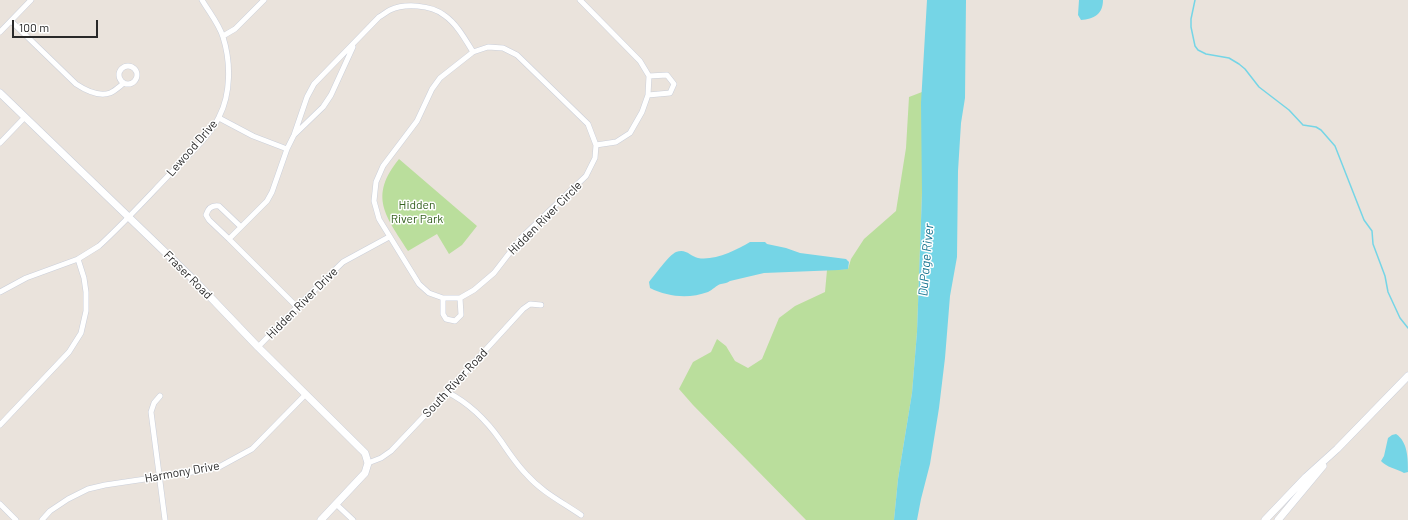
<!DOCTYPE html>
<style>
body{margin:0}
#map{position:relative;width:1408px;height:520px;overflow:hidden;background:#eae3dc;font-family:Barlow,sans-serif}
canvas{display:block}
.scale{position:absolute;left:12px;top:20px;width:86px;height:18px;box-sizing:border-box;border:2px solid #292929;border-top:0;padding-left:5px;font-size:12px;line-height:14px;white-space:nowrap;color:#292929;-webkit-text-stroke:3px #fff;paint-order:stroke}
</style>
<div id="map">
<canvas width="1408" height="520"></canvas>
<div class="scale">100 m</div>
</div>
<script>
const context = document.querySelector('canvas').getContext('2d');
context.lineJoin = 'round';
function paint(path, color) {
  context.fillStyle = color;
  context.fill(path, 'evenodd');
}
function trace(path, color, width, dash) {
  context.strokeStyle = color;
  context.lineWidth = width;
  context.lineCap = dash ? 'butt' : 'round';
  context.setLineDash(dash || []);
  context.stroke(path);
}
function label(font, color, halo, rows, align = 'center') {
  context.font = font + ' Barlow,sans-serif';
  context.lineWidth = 3;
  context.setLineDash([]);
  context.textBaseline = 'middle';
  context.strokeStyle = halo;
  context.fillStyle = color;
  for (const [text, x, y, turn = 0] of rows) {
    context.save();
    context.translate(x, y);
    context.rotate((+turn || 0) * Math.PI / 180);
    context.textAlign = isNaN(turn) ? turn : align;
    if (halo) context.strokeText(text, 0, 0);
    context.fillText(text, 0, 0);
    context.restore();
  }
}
paint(new Path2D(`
 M922,92V193L917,332L912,393L898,479L894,520H806L693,405L679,389L693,362L711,352L717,339L726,346L735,361L748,368L762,359L779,318L795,306L825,292L827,270L848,269L851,259L864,239L896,211L906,148L909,97Z
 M399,159L477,226L462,245L449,254L437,234L408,251C386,216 368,197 399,159Z`), '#bade9c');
paint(new Path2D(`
 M927,0H966L965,98L961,123L958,171L957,257L950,296L945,358L939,408L930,464L921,499L917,520H894L898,479L912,393L917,332L922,193L921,103Z
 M1079,0H1103C1103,14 1094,19 1081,20L1078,15Z
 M750,242H765L767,244L786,248L800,253L846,259L849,262L848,269L839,270L764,273L730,281C727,283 725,283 721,284C716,285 713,290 708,292C689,299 668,297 650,288L649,282C654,276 669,255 676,252C686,248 690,256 698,258C714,261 737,250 750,242Z
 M1396,434C1408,442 1408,459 1408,472L1404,473C1397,469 1386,467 1381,461L1384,456L1388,438L1392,435Z`), '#75d5e6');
trace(new Path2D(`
 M1195,0L1191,19V27L1195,46L1198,50L1206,54L1229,58L1239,64L1245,69L1259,87L1289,110L1303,125L1316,127L1321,130L1335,146L1364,220L1372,231L1373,244L1385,276L1388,292L1400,318L1408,328`), '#75d5e6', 1.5);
const street = new Path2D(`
 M580,0L640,61L649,76L648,95L642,112L630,133L616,142L596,145
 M11,21L76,84C85,90 98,97 110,93C115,91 120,86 124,83
 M0,32L31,0
 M223,36L235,29L264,0
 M488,47L503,48L517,55L588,124L596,145L595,158L586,176L521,238L494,273L474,290L460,298H443L429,293L419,284L379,219L374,201L376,182L383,166L417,121L432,89L440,78L473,52Z
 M119 75a9 9 0 1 1 18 0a9 9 0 1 1-18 0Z
 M648,95L670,93L674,84L667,75L649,76
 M219,118L253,136L287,149
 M295,134L323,107L331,95L353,47
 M0,143L25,117
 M229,239L209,220L206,215C208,208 212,205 219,206L241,227
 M0,292L26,278L78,259L99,246C123,224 145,200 167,177C183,160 209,138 219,117C231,94 231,62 223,37C219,24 209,12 202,0
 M443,298V314L446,319L455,321L461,315L460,298
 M297,307L229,239L267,201L272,192L287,149L294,135L307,97L314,84L379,17C383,15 386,12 390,10C405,3 431,5 444,15C457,24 465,39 473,52
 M258,347L297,307L343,262L389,237
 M447,392C469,403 487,421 501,441C509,453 517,465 527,475C542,492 562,502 581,515
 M160,396L154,403L151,412L165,520
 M0,425L69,352L81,333L86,311V292L84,278L78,259
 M368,463L381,458L391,451L447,392L523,309L530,304L541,305
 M0,504L16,520
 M336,504L353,520
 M42,520L50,511L68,499L88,489L105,485L199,471L219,467L252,449L306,394`);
const secondary = new Path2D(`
 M0,93L196,282L258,347L365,453L368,463L365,473L321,520
 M1265,520L1306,477L1337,449L1408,376
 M1278,520L1323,466`);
trace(street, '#cacfda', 6);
trace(secondary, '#cacfda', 8);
trace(street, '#fff', 5);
trace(secondary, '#fff', 7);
label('12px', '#292929', '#fff', [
 ["Lewood Drive",192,148,-49],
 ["Hidden River Circle",545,218,-45],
 ["Fraser Road",188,275,45],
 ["Hidden River Drive",302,303,-45],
 ["South River Road",455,383,-47],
 ["Harmony Drive",182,472,-10]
]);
label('12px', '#34611f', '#fff', [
 ["Hidden",417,205],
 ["River Park",417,219]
]);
label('italic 13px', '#167490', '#fff', [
 ["DuPage River",926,260,-85]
]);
</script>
